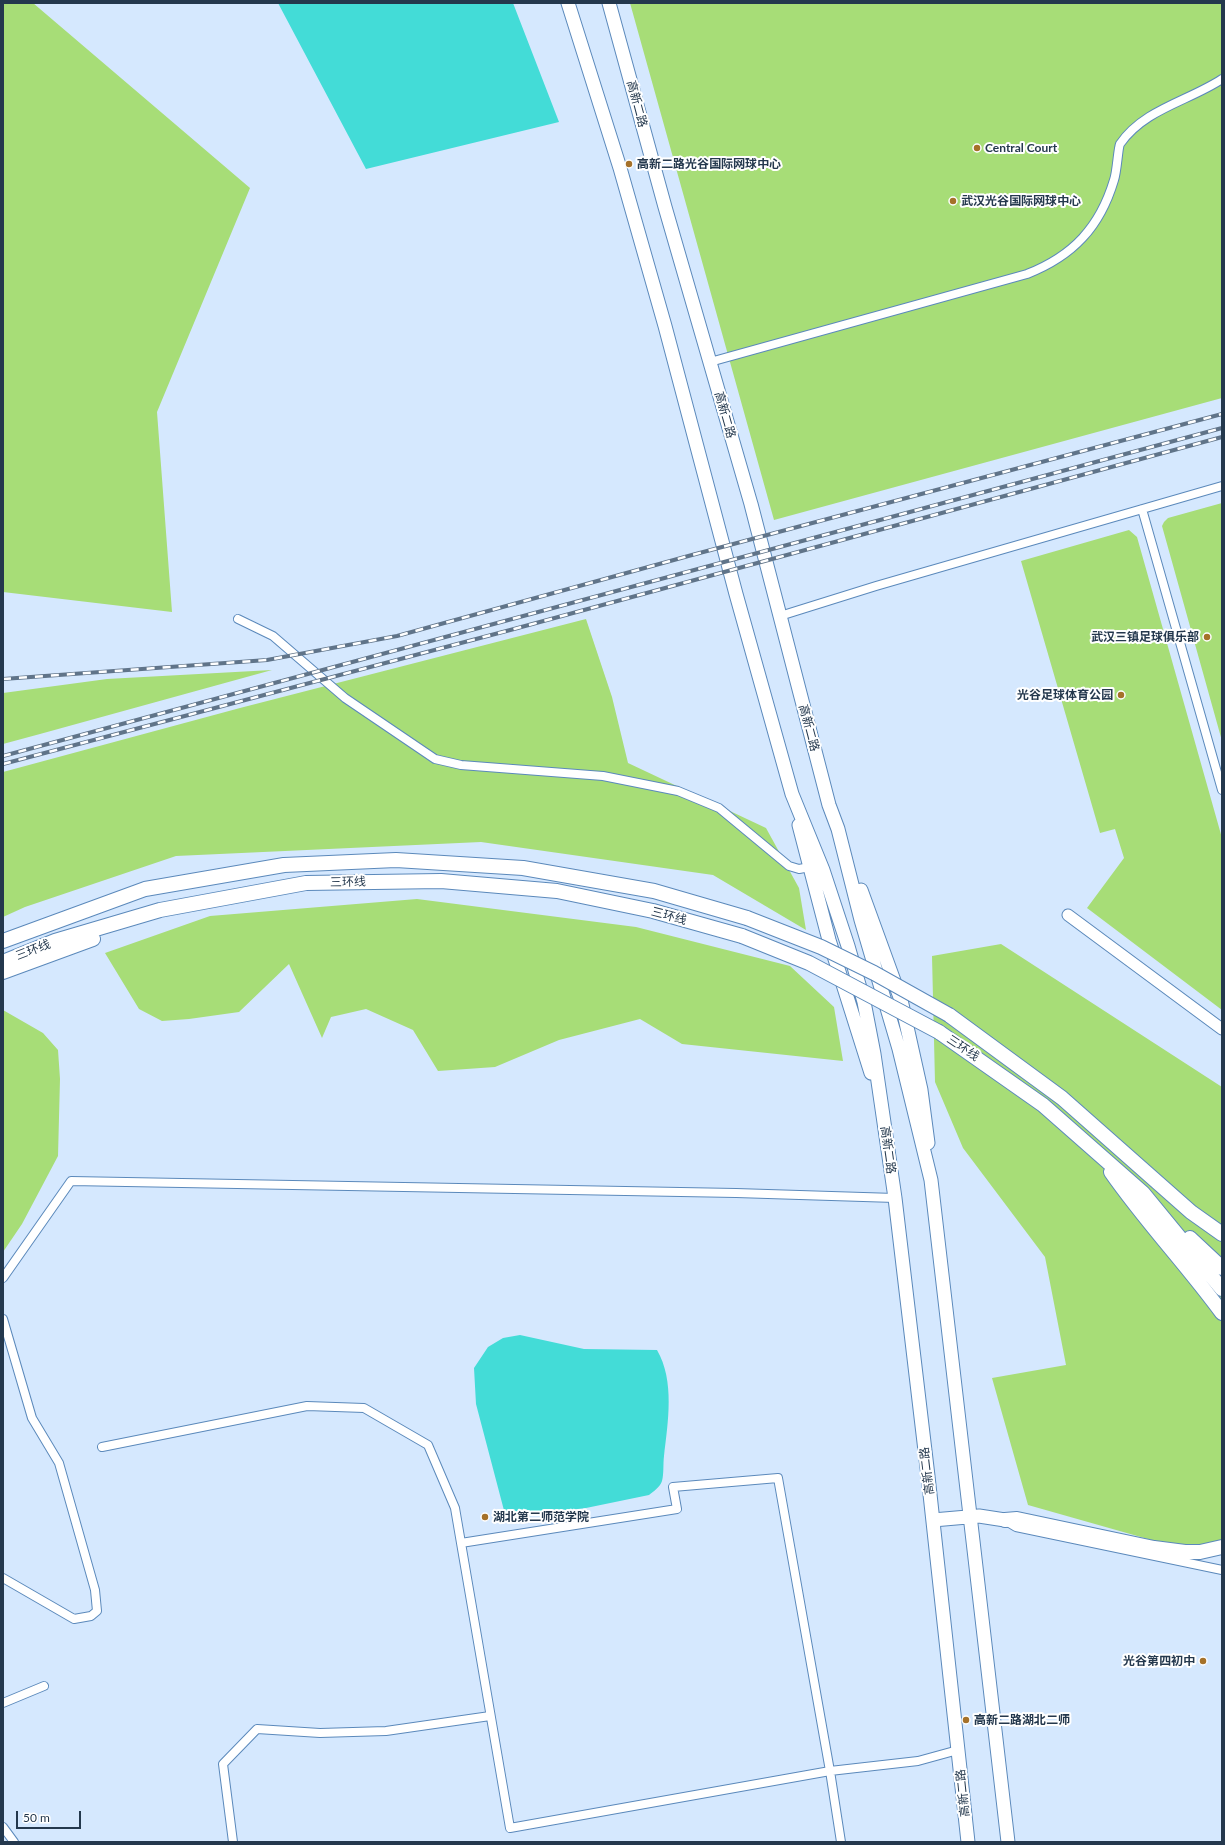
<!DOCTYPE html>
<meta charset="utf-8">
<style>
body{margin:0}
#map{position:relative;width:1225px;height:1845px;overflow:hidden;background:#d5e8fe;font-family:Lato,sans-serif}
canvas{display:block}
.frame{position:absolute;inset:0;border:4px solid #24384d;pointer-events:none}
.scale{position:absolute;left:16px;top:1811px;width:65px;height:18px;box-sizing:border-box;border:2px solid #24384d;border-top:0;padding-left:5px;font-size:12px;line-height:14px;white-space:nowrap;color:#24384d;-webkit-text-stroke:3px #fff;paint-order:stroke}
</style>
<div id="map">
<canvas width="1225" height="1845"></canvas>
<div class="frame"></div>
<div class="scale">50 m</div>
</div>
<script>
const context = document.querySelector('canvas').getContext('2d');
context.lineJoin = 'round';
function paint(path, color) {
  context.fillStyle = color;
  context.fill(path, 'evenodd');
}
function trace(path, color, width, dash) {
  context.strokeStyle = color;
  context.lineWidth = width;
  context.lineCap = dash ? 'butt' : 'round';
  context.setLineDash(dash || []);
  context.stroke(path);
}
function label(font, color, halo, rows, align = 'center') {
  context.font = font + ' Lato,"Noto Sans SC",sans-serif';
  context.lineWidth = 4;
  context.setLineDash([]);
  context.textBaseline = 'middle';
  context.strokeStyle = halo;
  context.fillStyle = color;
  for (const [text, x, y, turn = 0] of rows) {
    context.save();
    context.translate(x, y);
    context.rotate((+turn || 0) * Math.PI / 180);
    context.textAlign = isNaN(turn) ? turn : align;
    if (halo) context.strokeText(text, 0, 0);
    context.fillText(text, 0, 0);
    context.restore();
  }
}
paint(new Path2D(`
 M3,3H33L250,188L157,412L172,612L3,592Z
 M630,3H1222V398L774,520Z
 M1222,503V741L1162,526L1164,522L1168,518Z
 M1129,530L1137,537L1222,838V1010L1087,908L1124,858L1115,829L1100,833L1021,561Z
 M586,619L612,697L628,763L766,828L799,888L806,930L713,875L481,842L176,856L25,907L3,917V772L240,708Z
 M272,670L40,734L3,744V693L107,679Z
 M417,899L636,927L790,966L834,1007L843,1061L682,1044L640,1019L559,1040L495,1067L438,1071L413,1030L366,1009L331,1017L322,1038L289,964L239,1012L189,1019L162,1021L139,1009L105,953L210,916Z
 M1001,944L1222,1087V1549L1169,1545L1028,1505L992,1378L1066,1365L1045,1257L963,1148L935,1082L932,956Z
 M3,1010L43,1033L58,1050L60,1079L58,1156L22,1224L3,1252Z`), '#a7dd77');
paint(new Path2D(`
 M278,3H513L559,122L366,169Z
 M520,1335L584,1349L657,1350C675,1381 668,1422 664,1456C663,1464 664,1474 662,1481C660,1487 654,1491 649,1495L586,1508L506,1518L476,1404L474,1368L488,1347L503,1338Z`), '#43dcd7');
const minor = new Path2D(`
 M710,362L1027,274C1073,256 1100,227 1114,180C1117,172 1118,148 1120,144C1144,109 1189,101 1222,79
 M1142,509L1222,790
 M780,616L876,586L1222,486
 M238,619L273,636L345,698L435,759L461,765L603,776L678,791L719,808L789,866L799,869L810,867
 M3,1278L71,1181L736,1193L895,1198
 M3,1319L32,1418L59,1463L95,1590L97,1611L91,1616L74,1619L3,1578
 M102,1447L307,1406L364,1408L428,1445L455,1508L461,1543
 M1006,1521L1016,1527L1222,1570
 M3,1703L44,1686
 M3,1827L14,1842
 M233,1842L223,1764L257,1729L320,1733L386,1731L490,1716
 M841,1842L830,1771L778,1478L673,1487L677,1509L461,1543L510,1828L830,1771L918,1761L958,1750`);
const tertiary = new Path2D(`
 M1068,915L1222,1029`);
const primary = new Path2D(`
 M568,3L620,168L665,326L736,594L792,794L823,870L848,946L864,1002L874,1054L895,1198L928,1476L968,1842
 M609,3L665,207L751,504L829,805L838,829L861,920L899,1049L931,1180L1008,1842
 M799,825L829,940L871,1073
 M861,890L901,1000L921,1090L928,1143
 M933,1520L979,1516L1005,1520`);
const trunk = new Path2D(`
 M3,941L145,889L284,865L396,860L523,868L654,891L747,918
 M3,962L55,941L160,910L306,883L441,881L557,891L653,911L742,936
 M3,972L93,939
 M949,1015L1062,1098L1191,1212L1222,1234
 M939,1032L1043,1105L1143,1193L1222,1289
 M1111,1172C1145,1221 1187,1265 1222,1313
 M1190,1238L1222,1268
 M1005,1520L1017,1519L1154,1548L1185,1552H1200L1222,1547`);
trace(minor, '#5b89bb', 10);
trace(tertiary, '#5b89bb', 13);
trace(primary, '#5b89bb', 15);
trace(trunk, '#5b89bb', 16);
trace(minor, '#fff', 8);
trace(tertiary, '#fff', 11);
trace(primary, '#fff', 13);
trace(trunk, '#fff', 14);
const rail = new Path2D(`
 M3,679L267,660L397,636L692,555L1222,414
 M3,756L1222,428
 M3,764L514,629L1222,437`);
trace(rail, '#607489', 4);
trace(rail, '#fff', 2.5, [8]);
const trunkBridge = new Path2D(`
 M747,918L821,947L874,973L949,1015
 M742,936L809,963L939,1032`);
trace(trunkBridge, '#5b89bb', 16, []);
trace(trunkBridge, '#fff', 14);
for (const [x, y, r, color] of [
 [977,148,4,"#a57129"],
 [629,164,4,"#a57129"],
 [953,201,4,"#a57129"],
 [1207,637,4,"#a57129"],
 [1121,695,4,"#a57129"],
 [485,1517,4,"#a57129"],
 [1203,1661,4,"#a57129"],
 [966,1720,4,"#a57129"]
]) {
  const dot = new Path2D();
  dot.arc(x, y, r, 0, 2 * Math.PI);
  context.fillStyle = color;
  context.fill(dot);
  trace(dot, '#fff', 1.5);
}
label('12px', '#24384d', '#fff', [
 ["高新二路",637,104,75],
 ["高新二路",725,415,74],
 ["高新二路",809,728,75],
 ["三环线",348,882,-1],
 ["三环线",669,916,15],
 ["三环线",33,950,-21],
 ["三环线",963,1048,34],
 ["高新二路",888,1150,82],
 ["高新二路",927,1471,-97],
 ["高新二路",963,1793,-96]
]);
label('bold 12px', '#24384d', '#fff', [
 ["Central Court",985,148],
 ["高新二路光谷国际网球中心",637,164],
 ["武汉光谷国际网球中心",961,201],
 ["武汉三镇足球俱乐部",1199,637,"right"],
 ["光谷足球体育公园",1113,695,"right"],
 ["湖北第二师范学院",493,1517],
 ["光谷第四初中",1195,1661,"right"],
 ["高新二路湖北二师",974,1720]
], 'left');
</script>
